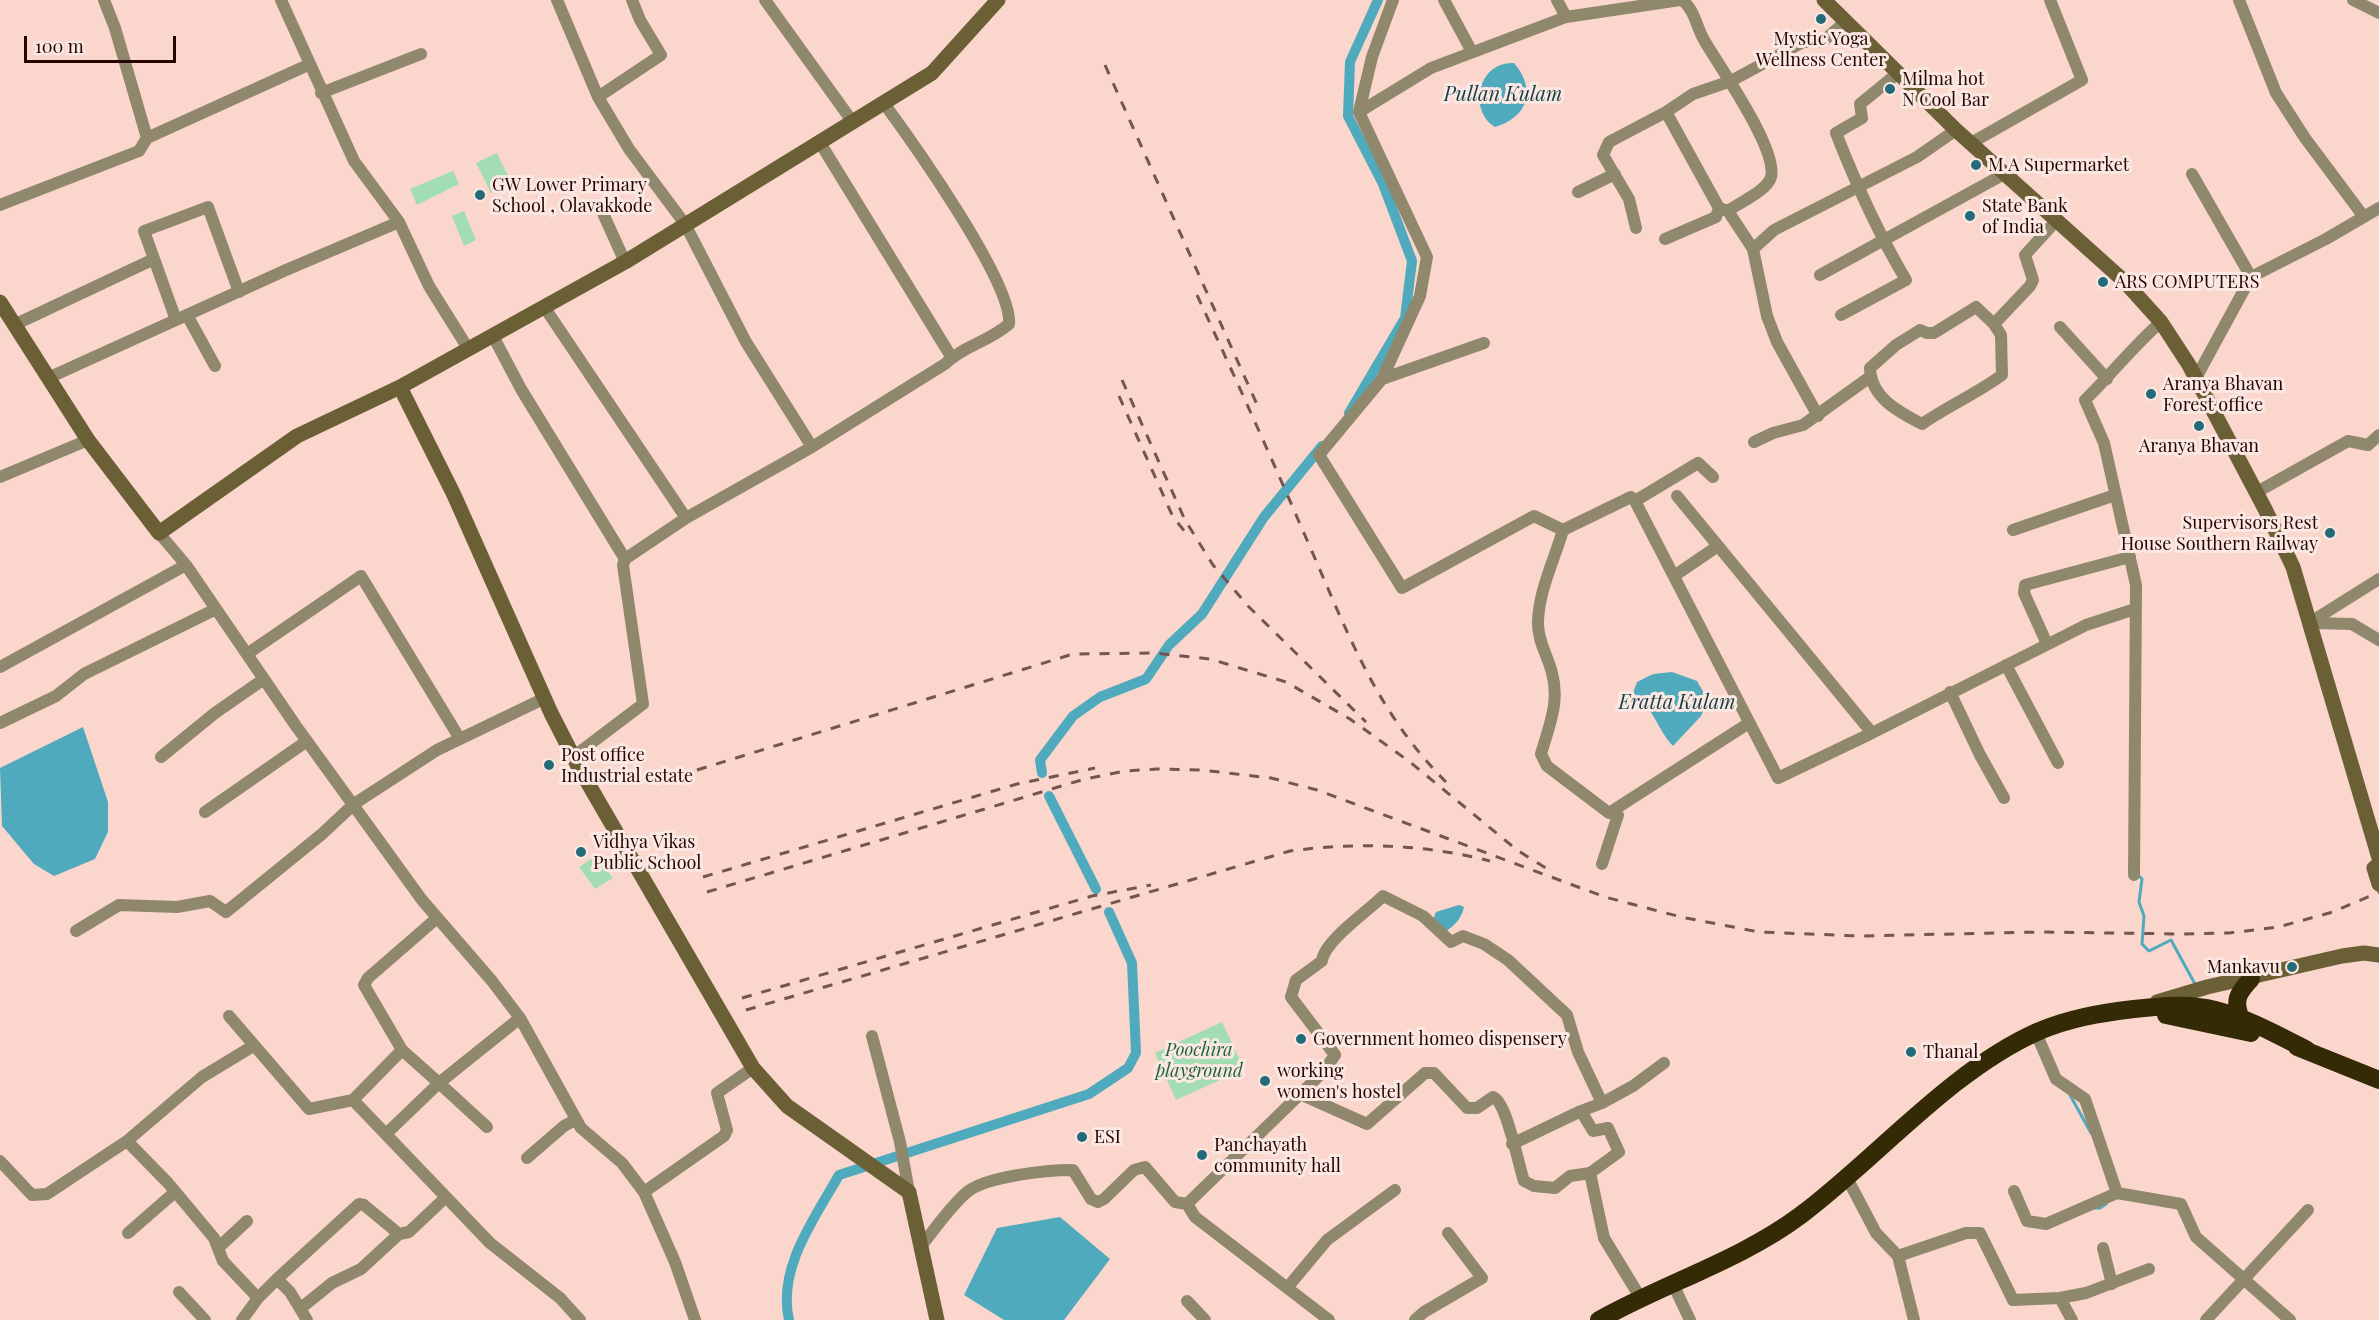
<!DOCTYPE html>
<style>
body{margin:0}
#map{position:relative;width:2379px;height:1320px;overflow:hidden;background:#fad6cd;font-family:"Playfair Display",serif}
canvas{display:block}
.scale{position:absolute;left:24px;top:36px;width:152px;height:27px;box-sizing:border-box;border:3px solid #240602;border-top:0;padding-left:8px;font-size:18px;line-height:21px;white-space:nowrap;color:#240602;-webkit-text-stroke:4px #fbe8e3;paint-order:stroke}
</style>
<div id="map">
<canvas width="2379" height="1320"></canvas>
<div class="scale">100 m</div>
</div>
<script>
const context = document.querySelector('canvas').getContext('2d');
context.lineJoin = 'round';
function paint(path, color) {
  context.fillStyle = color;
  context.fill(path, 'evenodd');
}
function trace(path, color, width, dash) {
  context.strokeStyle = color;
  context.lineWidth = width;
  context.lineCap = dash ? 'butt' : 'round';
  context.setLineDash(dash || []);
  context.stroke(path);
}
function label(font, color, halo, rows, align = 'center') {
  context.font = font + ' "Playfair Display",serif';
  context.lineWidth = 6;
  context.setLineDash([]);
  context.textBaseline = 'middle';
  context.strokeStyle = halo;
  context.fillStyle = color;
  for (const [text, x, y, turn = 0] of rows) {
    context.save();
    context.translate(x, y);
    context.rotate((+turn || 0) * Math.PI / 180);
    context.textAlign = isNaN(turn) ? turn : align;
    if (halo) context.strokeText(text, 0, 0);
    context.fillText(text, 0, 0);
    context.restore();
  }
}
paint(new Path2D(`
 M497,153L512,184L491,193L476,163Z
 M453,171L459,184L417,205L410,189Z
 M464,211L476,240L464,246L452,216Z
 M596,856L613,878L595,889L579,867Z
 M1222,1022L1244,1069L1176,1100L1155,1053Z`), '#a3ddb4');
paint(new Path2D(`
 M1514,63C1537,90 1528,117 1495,127C1467,109 1479,61 1514,63Z
 M1672,672L1697,681L1708,700L1701,716L1673,746C1657,729 1653,706 1633,693L1637,682L1653,674Z
 M83,727L108,802V832L95,859L54,876L34,864L2,826L0,768Z
 M1459,905L1464,907C1462,917 1455,926 1446,931L1433,920L1436,912Z
 M1060,1217L1110,1259L1064,1320H1004L964,1295L997,1228Z`), '#50aabd');
trace(new Path2D(`
 M2138,875L2142,879L2139,902L2144,916L2142,944L2149,951L2171,940L2195,984
 M2070,1095L2091,1133
 M2093,1208H2100L2106,1204`), '#50aabd', 3);
trace(new Path2D(`
 M1349,413L1405,318L1412,261L1383,184L1348,116L1350,62L1378,0
 M1042,773L1040,760L1073,716L1100,697L1146,679L1169,645L1202,614L1264,517L1322,446
 M1049,796L1096,889
 M789,1320C777,1268 815,1218 839,1175L1089,1094L1128,1068L1136,1053L1132,963L1109,912`), '#50aabd', 10);
trace(new Path2D(`
 M557,0L598,97
 M632,0L640,20L661,55L598,97L629,149L685,224L746,342L812,447
 M765,0L852,121
 M1393,0L1372,57L1359,112L1427,257L1420,296L1382,379L1319,455L1402,588L1534,516L1563,530
 M1444,0L1472,52
 M1557,0L1566,17
 M1682,0C1695,10 1696,26 1704,40C1719,66 1778,149 1771,177C1767,191 1740,202 1728,211L1719,208L1666,112L1693,94L1731,81L1803,42H1822L1845,22
 M2239,0L2276,93L2305,138L2364,217
 M2353,0L2379,13
 M321,93L421,54
 M1359,112L1431,68L1566,17L1680,0
 M147,138L308,65
 M819,141L952,358
 M1971,143L2082,80L2050,0
 M2192,174L2251,277
 M1578,192L1615,174
 M0,205L139,151L147,138L115,28L104,0
 M602,211L625,262
 M1728,211L1753,249L1767,316L1777,342L1818,416
 M399,222L429,286L469,350
 M1636,228L1629,199L1603,155L1609,142L1666,112
 M1665,239L1716,217L1719,208
 M1753,249L1774,230L1917,157L1956,130
 M1820,275L2006,173
 M545,308L686,518
 M187,315L215,366
 M1841,315L1906,280C1878,233 1856,184 1836,133L1862,118L1860,104L1898,73
 M176,320L144,231L208,207L239,292
 M1994,324L1976,307L1934,333H1927L1920,330L1896,345L1870,368C1871,398 1899,412 1922,424C1948,406 1976,394 2002,375L2001,335L1994,324L2030,286L2033,280L2025,255L2056,221
 M14,325L154,259
 M2060,327L2107,379
 M493,336L521,389L625,559
 M48,378L286,270L399,222L354,161L281,0
 M2196,378L2251,277L2326,239L2379,208
 M1382,379L1484,343
 M1754,442L1773,433L1803,425L1870,377
 M0,477L88,440
 M2257,492L2348,441L2368,445L2379,435
 M1677,496L1872,733L2086,625L2135,609
 M1635,501L1698,463L1713,477
 M2013,530L2115,495
 M159,533L186,565L296,726L422,900L492,981L520,1018L439,1083L402,1050L353,1100L490,1243L560,1298L580,1320
 M1674,576L1718,546
 M2309,623L2379,579
 M2311,623L2352,624L2379,640
 M2047,644L2024,593L2025,585L2130,557
 M247,654L361,576L460,739
 M2006,665L2058,763
 M0,667L186,565
 M1950,692L1980,755L2004,798
 M0,723L56,696L84,674L216,609
 M1749,723L1609,813L1547,766L1541,754C1549,726 1560,702 1552,673C1548,656 1538,642 1538,624C1538,592 1554,561 1563,530L1631,497L1635,501L1778,778L1872,733
 M161,757L215,713L264,679
 M573,757L643,704L623,565L625,559L686,518L812,447L945,364C963,346 990,341 1009,324C1013,283 911,140 883,102
 M205,812L307,741
 M1602,864L1618,815L1612,813
 M2134,875L2136,585L2104,443L2085,400C2111,375 2133,346 2161,322
 M76,931L119,905L177,907L210,901L226,912L322,834L354,804L437,750L545,698
 M229,1016L309,1109L353,1100
 M520,1018L581,1128L622,1163L644,1192L675,1262L695,1320
 M2036,1033L2056,1079L2085,1099L2117,1193L2181,1204L2196,1237L2290,1320
 M872,1036L900,1142L909,1192
 M402,1050L364,985L368,978L437,918
 M1300,1094L1367,1124L1425,1073H1434L1467,1108H1477L1493,1097C1507,1102 1518,1164 1524,1181L1534,1186L1555,1188L1570,1176L1590,1173
 M1602,1103L1633,1086L1664,1063
 M386,1134L439,1083L487,1127
 M127,1141L168,1183L214,1238L223,1261L258,1298
 M1512,1144L1581,1111
 M527,1158L564,1126L575,1120
 M0,1161L32,1195L47,1194L127,1141L202,1077L253,1046
 M1846,1176L1876,1233L1898,1256L1966,1233H1980L2013,1300L2060,1298L2072,1320
 M2014,1191L2027,1221L2046,1224L2117,1193
 M644,1192L724,1136L727,1130L717,1093L753,1068
 M1187,1204L1324,1071L1335,1055L1291,997L1296,980L1322,961C1324,941 1367,912 1383,896L1423,916L1451,942L1463,936L1484,944L1508,960L1567,1015L1578,1052L1602,1103L1581,1111L1593,1131L1608,1128L1619,1152L1590,1173L1604,1238L1640,1297
 M128,1233L175,1192
 M921,1246C935,1229 949,1208 966,1193C985,1176 1048,1170 1073,1170L1091,1199L1098,1202L1104,1199L1134,1170L1145,1167L1175,1202L1187,1204L1195,1217L1329,1320
 M218,1248L247,1221
 M2103,1248L2112,1284
 M1898,1256L1914,1320
 M277,1279L290,1292L307,1320
 M1672,1282L1690,1320
 M1287,1288L1327,1240L1395,1190
 M179,1292L205,1320
 M2060,1298L2086,1293L2149,1269
 M1187,1301L1205,1320
 M301,1308L332,1283L361,1269L399,1234
 M242,1320L258,1298L277,1279L359,1204L364,1205L399,1234L409,1232L446,1197
 M1415,1320L1424,1312L1482,1278L1448,1233
 M2206,1320L2308,1210`), '#90886d', 12);
trace(new Path2D(`
 M1824,0L1956,130L2124,281L2161,322L2189,365L2265,509L2293,567L2379,858
 M0,302L88,440L159,533L297,436L400,387L454,495L551,713L578,766L753,1068L787,1106L909,1192L937,1320
 M400,387L625,262L932,73L998,0
 M2379,864L2374,868L2379,884
 M2157,1002L2207,987L2342,956L2364,953L2379,955`), '#6b5f36', 15);
trace(new Path2D(`
 M2166,1015L2251,1033
 M2241,1019C2233,1000 2238,993 2251,979
 M2297,1047L2379,1080
 M1599,1320C1665,1283 1741,1260 1801,1215C1877,1158 1950,1071 2037,1032C2069,1018 2101,1013 2134,1009C2161,1006 2189,1003 2215,1010C2247,1018 2278,1035 2307,1050`), '#342a05', 18);
trace(new Path2D(`
 M1105,65L1259,409
 M1197,295C1233,373 1269,452 1303,531C1344,623 1373,709 1446,782
 M1122,380L1185,520L1213,565L1248,606L1366,722
 M1119,396L1173,517L1186,533
 M697,770L1073,654L1154,653L1210,659L1286,682L1350,719L1410,762L1517,850L1549,870
 M703,877L1017,784L1095,768
 M707,892L1085,779L1125,771L1157,769L1201,770L1271,778L1317,790L1605,897L1681,917L1759,932L1860,936L2040,932L2183,934L2229,933L2278,927L2333,912L2379,892
 M742,998L1092,896L1151,885
 M746,1010L1290,851C1358,842 1423,844 1490,861`), '#75554f', 3, [10, 10]);
for (const [x, y, r, color] of [
 [1821,19,6,"#246b79"],
 [1890,89,6,"#246b79"],
 [1976,165,6,"#246b79"],
 [480,195,6,"#246b79"],
 [1970,216,6,"#246b79"],
 [2103,282,6,"#246b79"],
 [2151,394,6,"#246b79"],
 [2199,426,6,"#246b79"],
 [2330,533,6,"#246b79"],
 [549,765,6,"#246b79"],
 [581,852,6,"#246b79"],
 [2292,967,6,"#246b79"],
 [1301,1039,6,"#246b79"],
 [1911,1052,6,"#246b79"],
 [1265,1081,6,"#246b79"],
 [1082,1137,6,"#246b79"],
 [1202,1155,6,"#246b79"]
]) {
  const dot = new Path2D();
  dot.arc(x, y, r, 0, 2 * Math.PI);
  context.fillStyle = color;
  context.fill(dot);
  trace(dot, '#fbe8e3', 2);
}
label('18px', '#240602', '#fbe8e3', [
 ["Mystic Yoga",1821,39,"center"],
 ["Wellness Center",1821,60,"center"],
 ["Milma hot",1902,79],
 ["N Cool Bar",1902,100],
 ["M A Supermarket",1988,165],
 ["GW Lower Primary",492,185],
 ["School , Olavakkode",492,206],
 ["State Bank",1982,206],
 ["of India",1982,227],
 ["ARS COMPUTERS",2115,282],
 ["Aranya Bhavan",2163,384],
 ["Forest office",2163,405],
 ["Aranya Bhavan",2199,446,"center"],
 ["Supervisors Rest",2318,523,"right"],
 ["House Southern Railway",2318,544,"right"],
 ["Post office",561,755],
 ["Industrial estate",561,776],
 ["Vidhya Vikas",593,842],
 ["Public School",593,863],
 ["Mankavu",2280,967,"right"],
 ["Government homeo dispensery",1313,1039],
 ["Thanal",1923,1052],
 ["working",1277,1071],
 ["women's hostel",1277,1092],
 ["ESI",1094,1137],
 ["Panchayath",1214,1145],
 ["community hall",1214,1166]
], 'left');
label('italic 18px', '#1e643b', '#fbe8e3', [
 ["Poochira",1199,1050],
 ["playground",1199,1071]
]);
label('italic 20px', '#163f48', '#fbe8e3', [
 ["Pullan Kulam",1503,95],
 ["Eratta Kulam",1677,703]
]);
</script>
